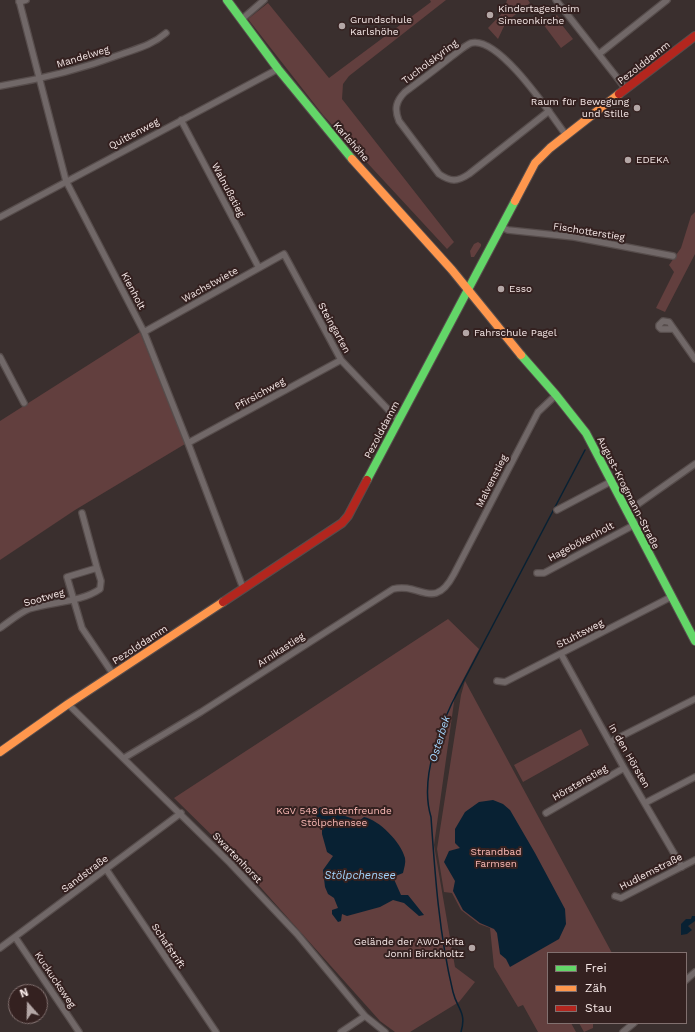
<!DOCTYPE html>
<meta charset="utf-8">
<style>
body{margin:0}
#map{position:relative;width:695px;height:1032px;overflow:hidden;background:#3a2f2e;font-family:"Work Sans",sans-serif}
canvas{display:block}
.legend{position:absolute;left:547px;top:952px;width:140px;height:72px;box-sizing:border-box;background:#342120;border:1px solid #81706f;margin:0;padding:5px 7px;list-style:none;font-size:12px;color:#f5e7e6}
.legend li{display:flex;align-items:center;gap:8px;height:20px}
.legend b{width:20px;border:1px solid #81706f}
.north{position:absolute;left:8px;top:984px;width:40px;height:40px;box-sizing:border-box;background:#342120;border:1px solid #81706f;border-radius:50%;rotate:340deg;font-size:11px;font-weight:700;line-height:16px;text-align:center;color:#f5e7e6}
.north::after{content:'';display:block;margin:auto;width:14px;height:18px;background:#b4a7a6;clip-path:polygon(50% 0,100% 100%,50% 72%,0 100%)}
</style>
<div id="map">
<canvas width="695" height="1032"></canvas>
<ul class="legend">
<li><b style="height:5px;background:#63d668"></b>Frei</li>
<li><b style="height:5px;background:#ff974d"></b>Zäh</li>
<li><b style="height:5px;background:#b3261e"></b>Stau</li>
</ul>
<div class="north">N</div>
</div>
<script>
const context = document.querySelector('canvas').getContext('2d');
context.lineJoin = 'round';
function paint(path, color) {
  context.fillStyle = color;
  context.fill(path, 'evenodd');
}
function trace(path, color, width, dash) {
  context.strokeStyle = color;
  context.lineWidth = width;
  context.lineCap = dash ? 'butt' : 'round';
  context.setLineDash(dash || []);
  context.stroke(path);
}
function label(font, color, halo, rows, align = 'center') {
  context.font = font + ' "Work Sans",sans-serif';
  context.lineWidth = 4;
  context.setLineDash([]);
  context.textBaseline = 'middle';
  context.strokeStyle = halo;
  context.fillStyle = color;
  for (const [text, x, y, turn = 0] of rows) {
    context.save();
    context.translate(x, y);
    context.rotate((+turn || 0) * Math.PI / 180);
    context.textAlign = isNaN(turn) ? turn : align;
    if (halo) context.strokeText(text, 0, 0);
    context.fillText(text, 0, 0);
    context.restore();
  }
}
paint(new Path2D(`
 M430,0H446L349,76L343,84L342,99L454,242L447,249L323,115L248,19L268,3L329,78L431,2Z
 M507,0H528L530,3L506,22L498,39L488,28L504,11Z
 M557,15L562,22V25L573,39L561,48L543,24Z
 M695,212V254L665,312L656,308L674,272L669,265L681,248L691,216Z
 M478,242L481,244V246L474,257H471L470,251L474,244Z
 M140,332L185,444L75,510L0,560V421Z
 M448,619L479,649L455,695L434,845L455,967L475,982L459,1002L410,1032H395L380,1021L229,852L174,798Z
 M465,681L612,953H548V992L547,993L548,996V1023H571L576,1032H538L523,1005L518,1007L494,967L490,928L479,924L461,910L452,893L444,892L437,849L461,695Z
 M581,729L589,745L523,782L514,765Z
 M579,1023H593V1028L584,1032Z`), '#623f3e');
paint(new Path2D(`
 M493,800L503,804L510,810L535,853L565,909L566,924L559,939L510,967L506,959L500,954L497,933L494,929L480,923L463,910L453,891L455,881L444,862L449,851L460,848L455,843V829L465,812L479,802Z
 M320,807L359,821L364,817C379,820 401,842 405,858C406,863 404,868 403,873L393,877L401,895H408L424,915L419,916L404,903L393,900L380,907L347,916L342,914L341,921L338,922L332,914V910L338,908L334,898L328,894L325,887L323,870L333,856L327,852L322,834V824L314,813Z
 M692,916H695V921L688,926L692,930L687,934L681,935V924L686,919H691Z`), '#082133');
trace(new Path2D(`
 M461,1032C467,1012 457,1009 453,992C439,934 435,875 431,817C420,781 437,735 452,703L585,450`), '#082133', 1.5);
const street = new Path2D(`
 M19,0L66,181L144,332L188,443L243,588
 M556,0L626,89
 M19,2L26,0
 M242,19L264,0
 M599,54L667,0
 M0,86C42,79 82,69 122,54C139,48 152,45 166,33
 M549,111L469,174C457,182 451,182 439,174L399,121C394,109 396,101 405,92C420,81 436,69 451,57C457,53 464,46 471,43C499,35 551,115 566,135
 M181,120L259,268
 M0,217L278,69
 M501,227L508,230L574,237L673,256
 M673,329H661L659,327V325L663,321L669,322L695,359
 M144,332L284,254L341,360L398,420
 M0,357L24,403
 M188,443L341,360
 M557,510L612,481
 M626,511L634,507L695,464
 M82,513L97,568
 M537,573H544L634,525
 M0,628C9,622 19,613 29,609C51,602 82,602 100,589L101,581L97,568L67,577L82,628L113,674
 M561,654L624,768L682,867
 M497,681L505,682L671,597
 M68,704L230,863L297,934L365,1016L385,1032
 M610,742L695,699
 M124,758L201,712L393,589C420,582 434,612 454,574L538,412L556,395
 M645,803L695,777
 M546,813L624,768
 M106,869L216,1032
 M615,896L621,898L695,860
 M15,937L79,1032
 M0,948L181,813
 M686,980L695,972
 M341,1032L365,1016
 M623,1032L634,1023`);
const fast = new Path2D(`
 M227,0L278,69L352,159
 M521,355L556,395L586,433L695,641
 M367,480L515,201`);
const slow = new Path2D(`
 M352,159L452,270L521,355
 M515,201L535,163L550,148L619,94
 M0,752L68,704L223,602`);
const jam = new Path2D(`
 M619,94L695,36
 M223,602L342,523L348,516L367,480`);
trace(street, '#574d4c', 8);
trace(fast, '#574d4c', 10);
trace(slow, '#574d4c', 10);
trace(jam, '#574d4c', 10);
trace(street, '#716868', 5.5);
trace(fast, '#63d668', 8);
trace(slow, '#ff974d', 8);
trace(jam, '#b3261e', 8);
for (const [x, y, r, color] of [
 [490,15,4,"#b4a7a6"],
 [342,26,4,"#b4a7a6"],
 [637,108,4,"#b4a7a6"],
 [628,160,4,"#b4a7a6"],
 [501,289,4,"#b4a7a6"],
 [466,333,4,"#b4a7a6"],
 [472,948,4,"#b4a7a6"]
]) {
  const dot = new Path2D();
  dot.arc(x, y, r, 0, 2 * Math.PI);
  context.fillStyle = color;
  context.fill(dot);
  trace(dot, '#342120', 1.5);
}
label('10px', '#f5e7e6', '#342120', [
 ["Kindertagesheim",498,9],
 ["Simeonkirche",498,21],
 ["Grundschule",350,20],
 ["Karlshöhe",350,32],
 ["Raum für Bewegung",629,102,"right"],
 ["und Stille",629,114,"right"],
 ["EDEKA",636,160],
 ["Esso",509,289],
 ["Fahrschule Pagel",474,333],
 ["Gelände der AWO-Kita",464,942,"right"],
 ["Jonni Birckholtz",464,954,"right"]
], 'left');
label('10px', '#f5e7e6', '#342120', [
 ["Mandelweg",83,57,-17],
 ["Tucholskyring",430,62,-37],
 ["Pezolddamm",644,63,-38],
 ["Quittenweg",134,134,-28],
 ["Karlshöhe",351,142,49],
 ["Walnußstieg",228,190,62],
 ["Fischotterstieg",589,232,9],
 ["Wachstwiete",210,285,-29],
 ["Kienholt",133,291,62],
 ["Steingarten",334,328,61],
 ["Pfirsichweg",260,394,-29],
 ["Pezolddamm",382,430,-62],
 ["Malvenstieg",492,481,-63],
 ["August-Krogmann-Straße",628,493,63],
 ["Hagebökenholt",581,542,-28],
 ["Sootweg",44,598,-16],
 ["Stuhtsweg",580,634,-27],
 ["Pezolddamm",140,645,-33],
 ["Arnikastieg",281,650,-33],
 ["In den Hörsten",629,756,60],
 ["Hörstenstieg",580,783,-30],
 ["Swartenhorst",237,858,46],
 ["Hudlemstraße",651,872,-27],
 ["Sandstraße",85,874,-37],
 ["Schafstrift",168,946,56],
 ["Kuckucksweg",55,980,56]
]);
label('10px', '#fbbab6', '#342120', [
 ["KGV 548 Gartenfreunde",334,811],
 ["Stölpchensee",334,823],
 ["Strandbad",496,852],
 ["Farmsen",496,864]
]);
label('italic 11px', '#a2d3fb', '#342120', [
 ["Osterbek",440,739,-73],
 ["Stölpchensee",360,876]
]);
</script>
